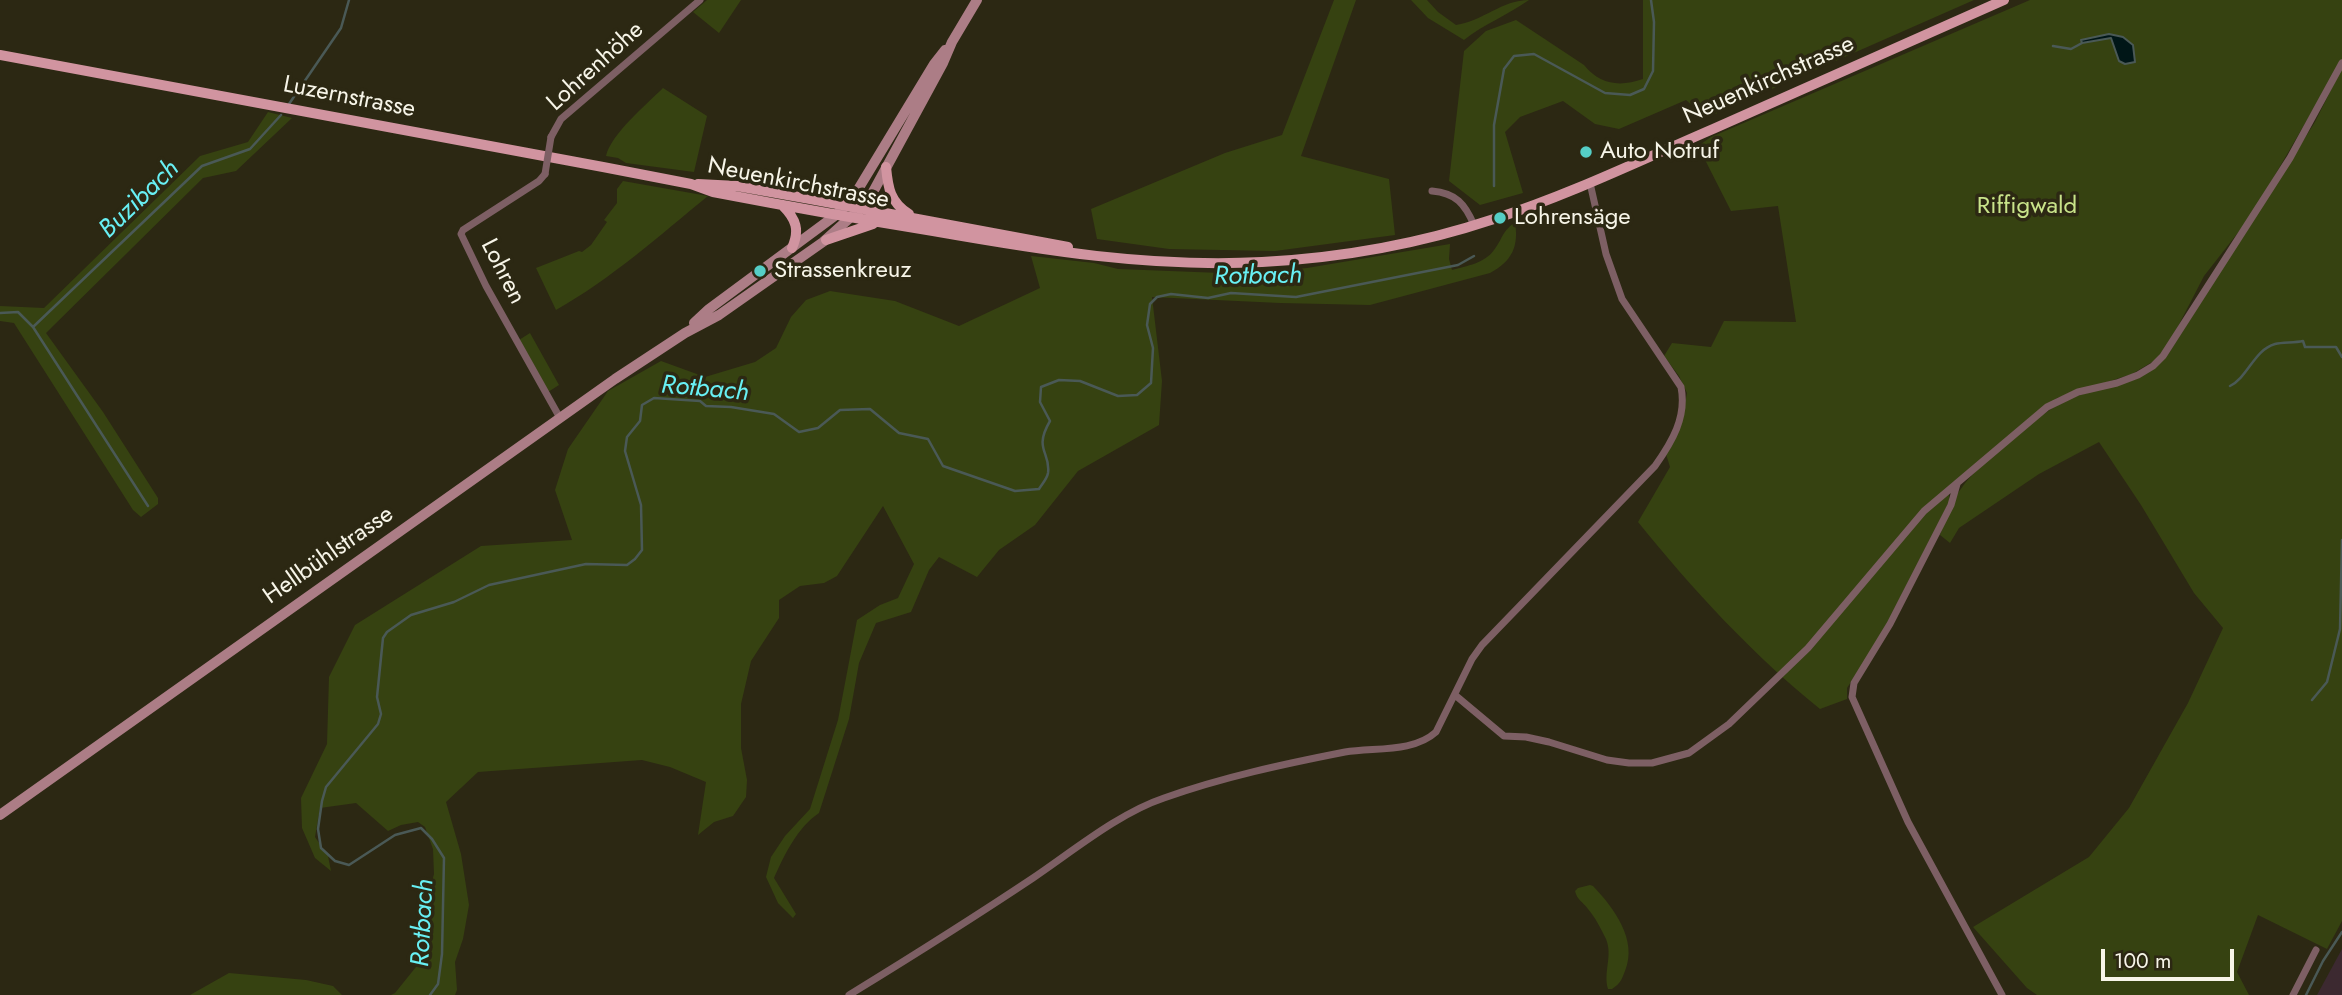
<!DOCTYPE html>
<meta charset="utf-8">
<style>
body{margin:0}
#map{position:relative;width:2342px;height:995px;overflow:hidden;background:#2c2813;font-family:Jost,sans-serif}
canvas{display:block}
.scale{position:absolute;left:2101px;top:949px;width:133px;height:32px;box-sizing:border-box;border:4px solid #f7f5e8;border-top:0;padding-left:9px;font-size:21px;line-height:24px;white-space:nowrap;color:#f7f5e8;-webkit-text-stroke:5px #2c2813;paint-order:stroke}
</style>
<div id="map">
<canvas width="2342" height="995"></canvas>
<div class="scale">100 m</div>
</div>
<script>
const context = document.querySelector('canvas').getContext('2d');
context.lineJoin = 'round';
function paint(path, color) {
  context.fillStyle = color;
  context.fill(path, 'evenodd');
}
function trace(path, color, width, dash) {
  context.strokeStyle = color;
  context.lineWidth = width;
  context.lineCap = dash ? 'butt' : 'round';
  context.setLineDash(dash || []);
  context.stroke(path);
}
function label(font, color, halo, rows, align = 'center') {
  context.font = font + ' Jost,sans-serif';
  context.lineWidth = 7;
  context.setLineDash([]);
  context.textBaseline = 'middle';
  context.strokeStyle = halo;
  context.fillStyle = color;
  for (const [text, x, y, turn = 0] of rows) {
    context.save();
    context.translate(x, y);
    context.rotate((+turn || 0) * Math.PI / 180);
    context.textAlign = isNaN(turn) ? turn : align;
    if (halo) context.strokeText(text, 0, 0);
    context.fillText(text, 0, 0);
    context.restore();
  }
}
paint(new Path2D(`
 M2342,949V995H2317Z`), '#3c2930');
paint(new Path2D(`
 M707,0H741L719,33L693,12Z
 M1334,0H1356L1301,156L1389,179L1395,235L1275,251L1169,249L1097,239L1091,209L1225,153L1282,135Z
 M1411,0H1427L1438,12L1456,25C1483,21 1502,0 1529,0C1508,15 1484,24 1464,40L1428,18Z
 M1643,0H1974L1706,118L1686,100L1619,129L1595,124L1563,101L1520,117L1505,132L1523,193L1480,205L1449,181L1464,51L1486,31L1516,20L1584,65C1600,85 1620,87 1643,79Z
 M2030,0H2342V60L2251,216L2204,276L2173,336L2157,359L2132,374L2057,398L1949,488V502L1879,639L1847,688V699L1820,709C1752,654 1693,590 1638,522L1670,467L1666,454L1683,415L1687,393L1679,376L1664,356L1672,343L1711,347L1724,321L1796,322L1778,206L1731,211L1698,146L1711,137Z
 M2342,68V921L2327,949L2258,915L2237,972L2249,995H2037L2027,988L1973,927L2089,857L2129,808L2188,703L2223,628L2194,593L2141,505L2099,442L2039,474L1959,528L1950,543L1940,535C1946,519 1952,499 1963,486C1982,461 2043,409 2072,398C2105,386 2144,380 2169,353L2315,122Z
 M663,88L707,116L694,172L626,163L618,158L606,156C611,134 647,104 663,88Z
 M268,112L292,118L236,171L203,178L46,333L103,412L158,498V504L141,517L133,510L14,323L0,321V306L44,308L200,156L248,142Z
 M623,181L708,196C659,236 611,279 556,310L536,268L579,251L582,252L591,245L607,222L604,220L617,203V189Z
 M1515,222C1519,247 1512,261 1490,273L1370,305L1280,303L1152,297L1162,381L1159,425L1078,471L1035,525L999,550L977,577L939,557L929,570L911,612L876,623L859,663L849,719L819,813C797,828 785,854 774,878L796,914L793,918L778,903L766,877L771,857L785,836L810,809L838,720L857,620L880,605L898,598L914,564L883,506L837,576L824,583L800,586L779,600V618L751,661L741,704V748L747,780L746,797L733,816L714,822L698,835L706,782L670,767L642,760L478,772L446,802L461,854L469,905L463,939L455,962L457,990L455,995H391L395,993L424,957L428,946V897L434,874L433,849L425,827L418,822L401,825L388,831L356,803L320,808L315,837L328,856L331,871L315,858L302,828L301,798L327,744L329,677L355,625L481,546L572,540L555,490L568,449L608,391L661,361L705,377L755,362L776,348L791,317L806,300L830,291L895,301L959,326L1040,288L1031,256L1094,263L1118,269L1247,274L1307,268L1450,244L1449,259L1452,270C1467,266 1485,263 1494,250C1504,237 1500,234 1515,222Z
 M530,333L559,385L548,392L519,340Z
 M1590,885L1593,886C1614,908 1638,940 1625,971C1622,979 1620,984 1612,989H1608C1603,972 1613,956 1606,939C1601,929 1595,917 1588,909C1583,902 1577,900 1575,891L1578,888Z
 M229,973L306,980L333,986L342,995H190Z`), '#364211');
const water = new Path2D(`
 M2109,34L2123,37L2133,45L2135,62L2125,64L2119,61L2111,38L2082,43L2081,40Z`);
paint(water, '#001617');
trace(water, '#4a5956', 2);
trace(new Path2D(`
 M2053,46L2071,49L2082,43
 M289,104L341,28L349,0
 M1494,186V125L1504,69L1514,56L1534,54L1605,93L1630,95L1644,89L1653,71L1654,22L1651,0
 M0,313L18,312L33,327L148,506
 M33,327L202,166L250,149L281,115
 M2230,386C2248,377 2254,350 2275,344C2283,342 2294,343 2303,341L2305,347H2336L2342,357
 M2312,700L2327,682L2340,629L2342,540
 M430,995L438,984L442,954L444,858L432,839L421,828L395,835L349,865L335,861L321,848L318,829L322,801L326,787L378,724L381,714L377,697L383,638L387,632L411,615L454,602L489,585L586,564L627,565L635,559L642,550L641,505L625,451L627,437L640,421L642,405L654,398L700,401L706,406L731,407L774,414L799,432L818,428L840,410L870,409L899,433L928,439L943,466L1015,491L1039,489C1042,484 1047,479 1048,473C1051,452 1033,450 1050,421L1040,402L1041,387L1059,380L1080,381L1118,396L1137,395L1151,383L1153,348L1147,325L1150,304L1157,297L1171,294L1208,298L1231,293L1296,297L1458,265L1474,256
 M2306,995L2323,961L2342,932`), '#4a5956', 2.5);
trace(new Path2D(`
 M551,137L561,119L700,0
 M545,174L539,181L463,230L461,234L486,286L560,418
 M1432,191C1456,193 1465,204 1474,225
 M1957,484L1951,505L1890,624L1854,683L1852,697L1908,822L2002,995
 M1455,695L1504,736L1526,737L1549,742L1607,760L1629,763H1652L1689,753L1729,724L1808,648L1924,511L2047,407L2078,392L2117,383L2138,375L2153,366L2163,356L2290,158L2342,63
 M849,995C911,957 973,918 1033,878C1073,851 1119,813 1164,798C1223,777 1284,764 1345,752C1374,747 1413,753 1436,732L1472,659L1482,645L1655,466C1672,442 1687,417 1681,387L1622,299L1606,254L1590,183
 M2293,995L2316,950`), '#7d5f64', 7);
trace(new Path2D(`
 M694,323L709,309L836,215L851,201L934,64L945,50
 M0,815L615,379L685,333L719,315L823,242L861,208L873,192L943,63L952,42L977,0`), '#ac7d86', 10);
trace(new Path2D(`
 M0,55L603,167L691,184L713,192C786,206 859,219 933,231C1041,250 1151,268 1262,262C1341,258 1419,244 1494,219C1569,195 1641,160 1713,129C1810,86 1907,43 2004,0
 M886,167C888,188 890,202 909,214
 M698,184L737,186L810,199L1068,247
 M783,206C796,219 800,230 792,248
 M826,240L873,224`), '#d194a0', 10);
trace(new Path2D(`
 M545,174L551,137`), '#7d5f64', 7);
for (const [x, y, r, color] of [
 [1586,152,7,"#55cec6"],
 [1500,218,7,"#55cec6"],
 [760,271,7,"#55cec6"]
]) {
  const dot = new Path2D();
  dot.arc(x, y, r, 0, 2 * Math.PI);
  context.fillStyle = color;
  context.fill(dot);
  trace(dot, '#2c2813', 2.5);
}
label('24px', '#f7f5e8', '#2c2813', [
 ["Lohrenhöhe",596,67,-42],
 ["Neuenkirchstrasse",1769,81,-24],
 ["Luzernstrasse",349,98,11],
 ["Neuenkirchstrasse",798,184,11],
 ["Lohren",502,272,63],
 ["Hellbühlstrasse",329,556,-35]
]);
label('24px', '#f7f5e8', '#2c2813', [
 ["Auto Notruf",1600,152],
 ["Lohrensäge",1514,218],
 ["Strassenkreuz",774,271]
], 'left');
label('24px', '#c9e48a', '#2c2813', [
 ["Riffigwald",2027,207]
]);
label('italic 26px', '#68f0f4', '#2c2813', [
 ["Buzibach",140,200,-44],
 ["Rotbach",1258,277,-1],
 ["Rotbach",705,390,5],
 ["Rotbach",424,923,-87]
]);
</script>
